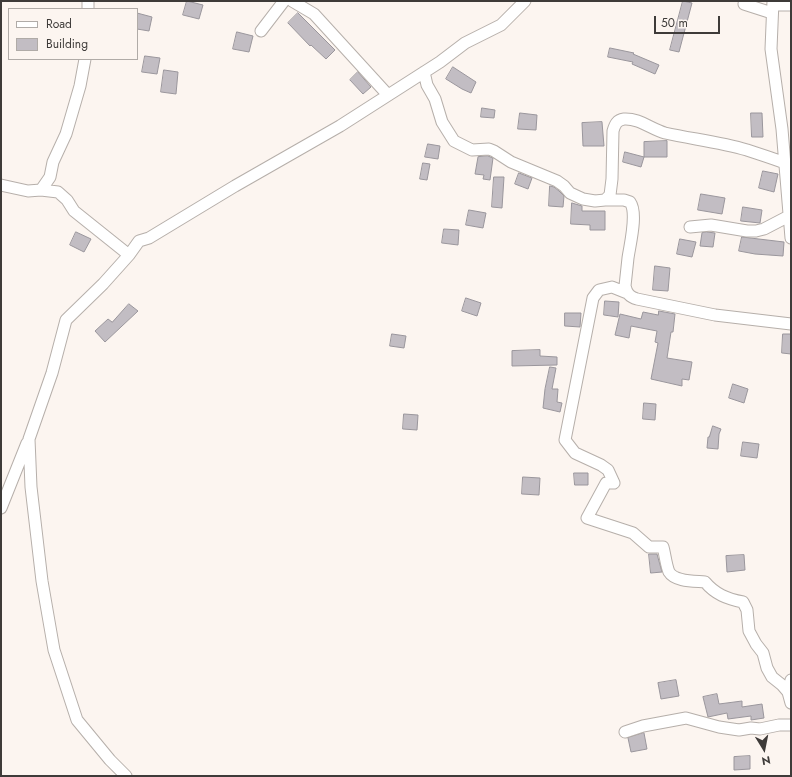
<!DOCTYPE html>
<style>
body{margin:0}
#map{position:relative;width:792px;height:777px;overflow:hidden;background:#fcf5f0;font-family:Jost,sans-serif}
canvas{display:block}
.frame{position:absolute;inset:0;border:2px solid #3e3b39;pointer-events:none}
.legend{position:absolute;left:8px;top:8px;width:130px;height:52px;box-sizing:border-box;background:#fcf5f0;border:1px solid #b0aba7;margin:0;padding:5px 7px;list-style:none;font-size:12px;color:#3e3b39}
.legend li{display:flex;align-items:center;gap:8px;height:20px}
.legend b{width:20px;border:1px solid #b0aba7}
.north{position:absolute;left:744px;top:729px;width:40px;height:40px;-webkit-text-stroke:3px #fcf5f0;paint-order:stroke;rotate:170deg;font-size:11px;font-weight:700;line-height:16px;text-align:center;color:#3e3b39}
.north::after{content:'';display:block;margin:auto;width:14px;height:18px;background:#3e3b39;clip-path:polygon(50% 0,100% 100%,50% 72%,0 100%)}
.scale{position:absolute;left:654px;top:16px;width:66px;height:18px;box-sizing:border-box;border:2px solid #3e3b39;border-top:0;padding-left:5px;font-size:12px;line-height:14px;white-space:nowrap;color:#3e3b39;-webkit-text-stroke:3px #fcf5f0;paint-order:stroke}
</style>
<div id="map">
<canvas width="792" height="777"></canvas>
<div class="frame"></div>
<ul class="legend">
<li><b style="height:5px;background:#fff"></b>Road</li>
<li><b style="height:11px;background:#c2bdc3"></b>Building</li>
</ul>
<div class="north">N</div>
<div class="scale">50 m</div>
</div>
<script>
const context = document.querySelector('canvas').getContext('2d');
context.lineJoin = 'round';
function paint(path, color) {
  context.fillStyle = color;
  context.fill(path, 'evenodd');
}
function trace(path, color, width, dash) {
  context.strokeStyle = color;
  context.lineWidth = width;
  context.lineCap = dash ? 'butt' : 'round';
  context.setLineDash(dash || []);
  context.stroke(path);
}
const building = new Path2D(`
 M187,1L203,5L199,19L183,15Z
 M683,1L692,3L679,52L670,50Z
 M137,13L152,17L149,31L137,29Z
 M298,13L335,50L326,59L311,45L310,46L288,23Z
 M237,32L253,36L249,52L233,49Z
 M610,48L634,53L633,54L659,65L655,74L632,64L633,62L608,57Z
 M145,56L160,58L157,74L142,72Z
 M453,67L476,82L471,93L462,89L446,79Z
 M164,70L178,72L176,94L161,92Z
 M358,72L371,87L363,94L350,80Z
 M482,108L495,110L494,118L481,117Z
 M520,113L537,115L536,130L518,129Z
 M751,113H762L763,137H752Z
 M602,122L604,146H583L582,123Z
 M667,141V157H644V142Z
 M428,144L440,146L438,159L425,157Z
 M625,152L644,157L641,167L623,162Z
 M488,156L493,158L490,180L483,179L484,175L475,174L478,157Z
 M423,163L430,164L427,180L420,179Z
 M763,171L778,174L774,192L759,188Z
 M519,173L532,178L528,189L515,184Z
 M494,177H504L502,208L492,207Z
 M550,186L554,187L559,191L564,196L563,207L549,206Z
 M701,194L725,198L722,214L698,210Z
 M572,203L582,206V211H605V230H590V225L571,224Z
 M743,207L762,210L760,223L741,221Z
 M469,210L486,213L483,228L466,225Z
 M444,229L459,230L458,245L442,243Z
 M76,232L91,239L84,252L70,245Z
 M707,232L715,233L713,247L700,246L702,233Z
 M742,237L784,242L783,256L755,254L739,251Z
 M680,239L696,242L692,257L677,254Z
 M655,266L670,268L668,291L653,290Z
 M466,298L481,303L477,316L462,311Z
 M605,301L619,302L618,317L604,315Z
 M129,304L138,311L105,342L95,331L108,319L112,322Z
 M659,311L675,314L673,332H671L667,358L692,362L689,380L682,379V386L651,379L658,343L655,342L657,331L631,326L629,338L615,335L620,314L641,319L643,312L658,315Z
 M565,313H581L580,327L565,326Z
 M392,334L406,336L404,348L390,346Z
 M783,334H791V354L782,353Z
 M540,350V356L557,357V365L512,366V351Z
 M550,367L556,368L552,389H558L557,402L562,403L560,412L543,408L545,389Z
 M733,384L748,389L744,403L729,398Z
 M644,403L656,404L655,420L643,419Z
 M404,414L418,415L417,430L403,429Z
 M713,426L721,429L719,434L718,449L707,448L708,437H709Z
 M743,442L759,444L757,458L741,456Z
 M574,473H588V485H575Z
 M523,477L540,478L539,495L522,494Z
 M649,554H657L662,572L651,573Z
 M744,555L745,570L727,572L726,556Z
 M676,680L679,696L661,699L658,683Z
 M717,694L719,704L742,701V707L762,704L764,718L751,720V716L728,719L727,713L708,717L703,697Z
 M644,733L647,749L631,752L628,738Z
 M750,756V769L734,770V757Z`);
paint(building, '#c2bdc3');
trace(building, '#9a969c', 1);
const minor = new Path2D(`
 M88,1V9
 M292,1L314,14L388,95
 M773,1L771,49L782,129L791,238
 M744,4L772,13
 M773,5H791
 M261,31L284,1
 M424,72L427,85L435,99L442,122L454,141L472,150L489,149L494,151L511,162L557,181L564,186L570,193L583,199L595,201L605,200H624L630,202C638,213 630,244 628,258C627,267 626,277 625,286C627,294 630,297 637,299L715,315L791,324
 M1,185L28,191L41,190L58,192L67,200L74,211L129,255L139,241L149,238L235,186L340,126L440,62L465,43L501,25L525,1
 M41,190L50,177L53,162L66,134L80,86L85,59
 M605,200L610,195L612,179L613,131C615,124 617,120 624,119C639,118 651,129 665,133C692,139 720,142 747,150C759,154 772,158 785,163
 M690,227L711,225L747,231H756L764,229L789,216
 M627,293L612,287L599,290L593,298L565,440L575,453L601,465L608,470L614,483H606L587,518L633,533L649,547H663C665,554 666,565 669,572C675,582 695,581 705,582C715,594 727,599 743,602L747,610L749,631L756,644L763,653L767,668L772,677L782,685L788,692
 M1,508L27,443
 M791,680L788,692L791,703
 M625,732L643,726L686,718L719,727L739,730L751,728L760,729L779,725H791
 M126,776L110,760L77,720L54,650L42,581L31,487L29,439L52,373L66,320L103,284L129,255`);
trace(minor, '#b6afaa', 13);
trace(minor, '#fff', 11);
</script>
